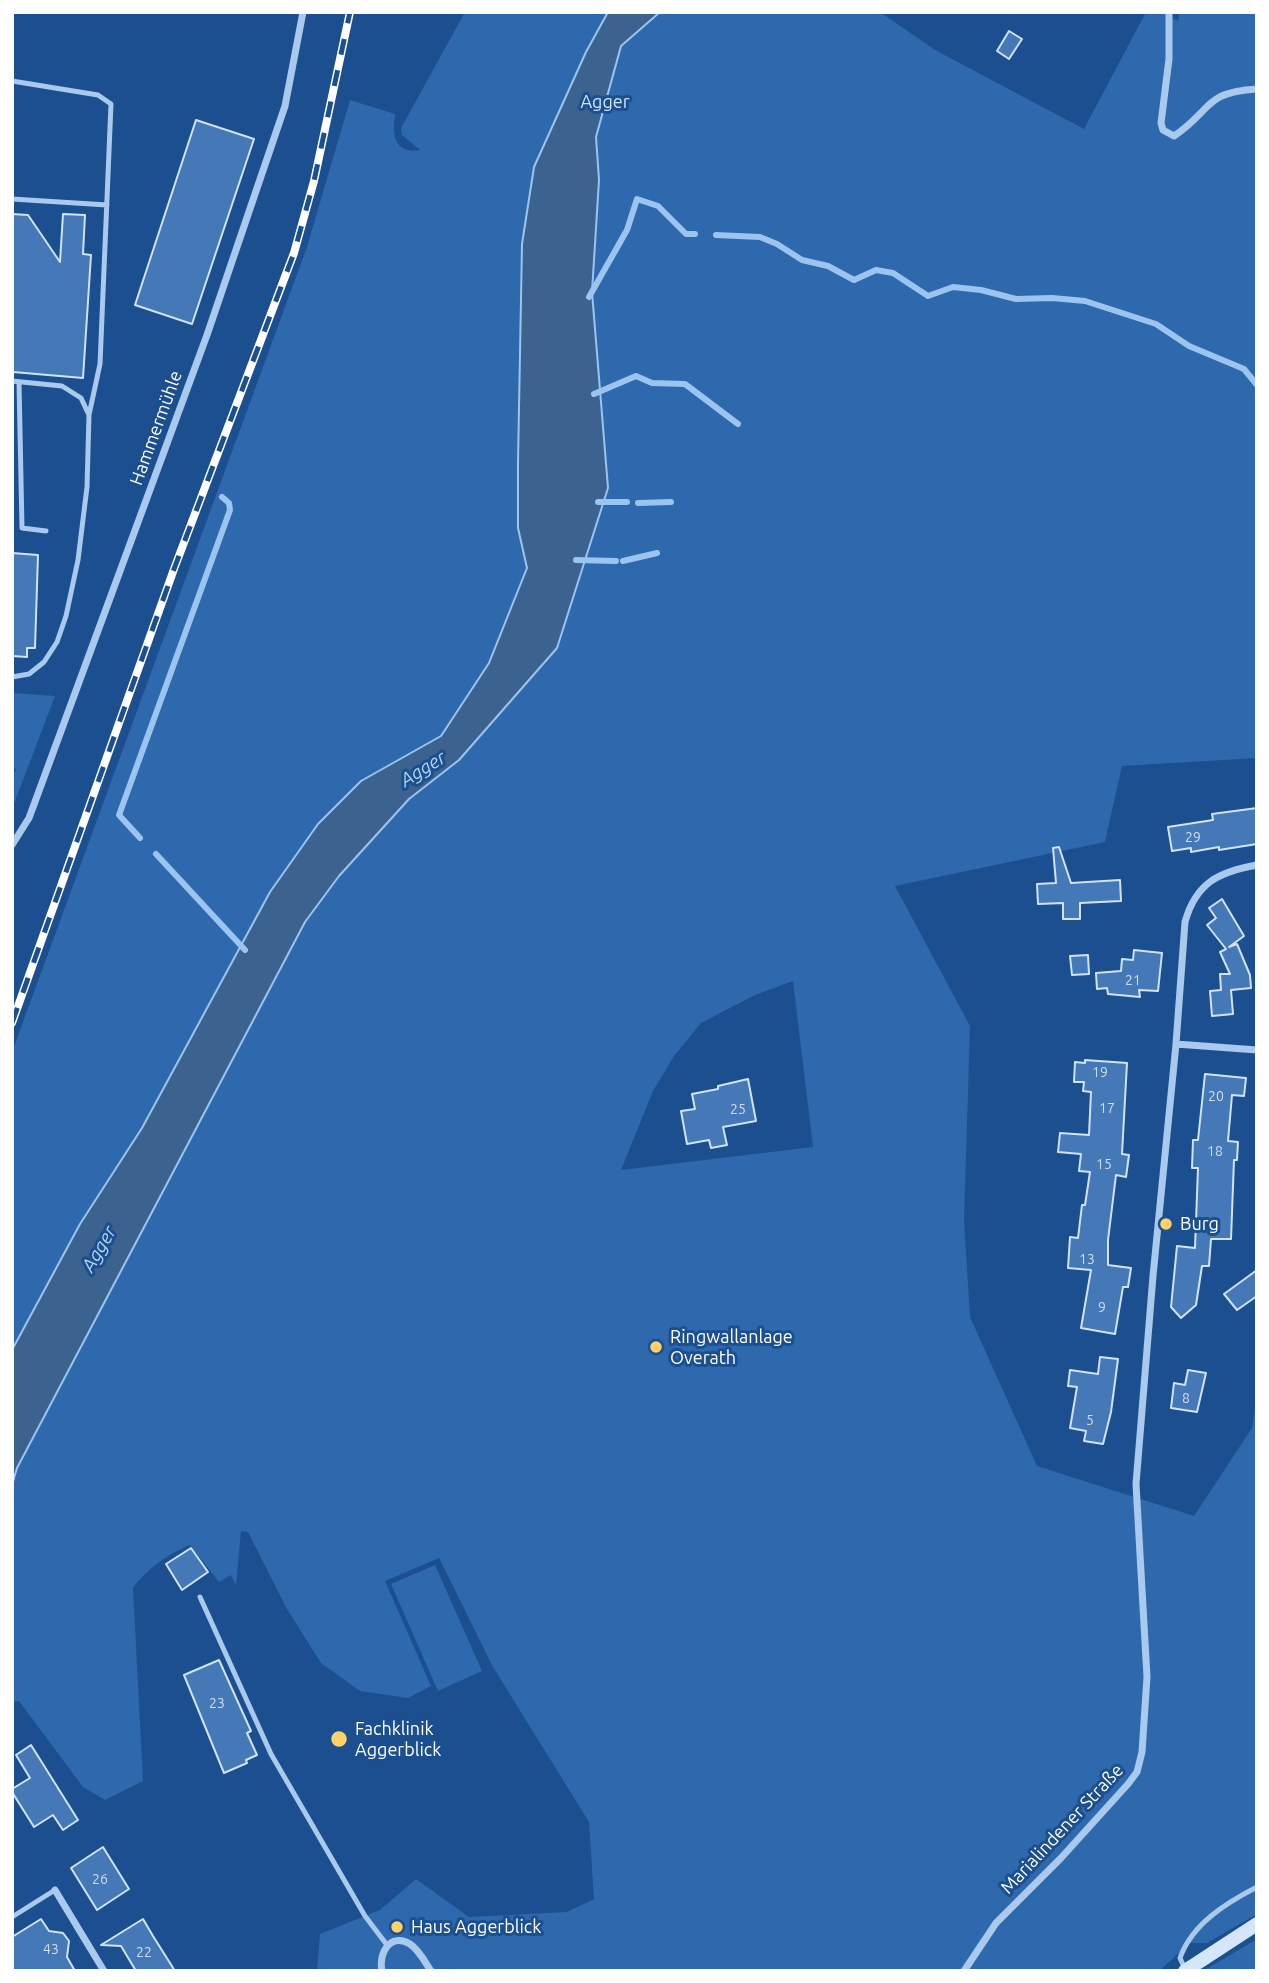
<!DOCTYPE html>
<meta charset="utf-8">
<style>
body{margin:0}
#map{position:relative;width:1269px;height:1983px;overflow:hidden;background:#1b4f8f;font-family:Ubuntu,sans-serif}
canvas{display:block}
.frame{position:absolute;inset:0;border:14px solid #fff;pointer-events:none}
</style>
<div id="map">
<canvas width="1269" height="1983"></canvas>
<div class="frame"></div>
</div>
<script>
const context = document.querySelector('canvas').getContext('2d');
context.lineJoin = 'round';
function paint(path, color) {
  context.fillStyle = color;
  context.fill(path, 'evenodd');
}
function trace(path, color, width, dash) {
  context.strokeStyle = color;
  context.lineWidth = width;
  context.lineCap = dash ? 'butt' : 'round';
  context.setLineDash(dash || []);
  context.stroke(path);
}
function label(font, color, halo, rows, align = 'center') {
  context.font = font + ' Ubuntu,sans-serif';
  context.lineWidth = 6;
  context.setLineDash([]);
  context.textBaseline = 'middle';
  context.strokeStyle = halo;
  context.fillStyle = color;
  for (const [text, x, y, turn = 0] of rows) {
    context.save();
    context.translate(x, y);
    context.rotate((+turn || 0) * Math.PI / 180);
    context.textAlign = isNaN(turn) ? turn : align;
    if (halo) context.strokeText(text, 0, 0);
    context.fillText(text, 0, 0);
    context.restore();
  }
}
paint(new Path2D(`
 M465,12H880L935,50L1084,129L1146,12H1160L1178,21L1180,12H1257V758L1122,766L1105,842L895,886L970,1026L964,1221L970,1317L1037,1466L1194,1516L1252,1428L1257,1396V1914L1207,1943H1190L1159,1971H317L320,1934L380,1910L416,1879L469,1917L567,1912L594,1899L589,1822L493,1667L439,1558L385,1581L431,1686L408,1698L360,1691L321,1663L287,1609L248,1532L241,1531L236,1585L231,1575L219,1582L190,1545C169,1553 146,1570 133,1588L143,1781L105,1800L83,1787L19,1701L12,1702V1052L307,247L350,100L395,114C392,135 394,154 420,150L402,135L401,128ZM597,177L599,180L592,292L608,488L587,553L571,249ZM793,981L813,1147L621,1170L653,1091L674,1056L701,1023L755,995Z
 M12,693L55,696L12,809V777L16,770L12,764Z
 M435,1565L482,1671L438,1691L391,1584Z
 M1257,1939V1971H1203Z`), '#2e69ad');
const water = new Path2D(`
 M608,12H660L621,46L596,137L599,180L592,292L608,488L557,648L459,760L409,799L339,876L305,922L17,1468L12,1485V1350L80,1224L142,1128L270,892L318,824L361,781L441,736L489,663L527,568L518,528V463L522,244L534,167L586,52Z`);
paint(water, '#3c6290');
trace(water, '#9cc4f0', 2);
trace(new Path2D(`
 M716,235L760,237L777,244L802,260L828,266L854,280L876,270L893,273L928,296L953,287L981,290L1016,299L1052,298L1085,301L1156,324L1189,346L1244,369L1257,385
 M589,297L627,230L637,199L658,206L686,234H695
 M594,394L636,376L652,383L685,384L738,424
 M598,502H627
 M638,503L671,502
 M576,560L616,561
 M623,561L657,553
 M140,838L119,815L230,510L229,503L222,497
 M156,854L245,950`), '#9cc4f0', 6);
const building = new Path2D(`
 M1009,31L1022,39L1009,59L997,51Z
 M196,120L254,139L192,324L135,305Z
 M12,214L28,215L60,262L63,214L85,215L83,254L91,255L83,378L13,372Z
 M12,553L38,555L35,648H27V657L12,656Z
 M1257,808V844L1219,850V847L1191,852V848L1172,851L1168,827L1213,820L1212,814Z
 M1059,847L1071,883L1120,880L1121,901L1080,903V919H1063V903L1038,904L1037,884L1056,883L1053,848Z
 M1222,899L1244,936L1229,947L1237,944L1250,975L1251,988L1231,990L1233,1014L1212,1016L1210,991L1221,990L1220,974H1230L1220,952L1226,949L1207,925L1216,918L1209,908Z
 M1134,950L1162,953L1158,991L1139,990L1140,997L1108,994L1107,988L1097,989L1096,973L1121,971L1122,959L1133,960Z
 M1088,955L1089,974L1072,975L1070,956Z
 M1085,1060L1127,1063L1122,1154L1129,1155L1126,1177L1116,1175L1108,1240V1265L1131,1268L1128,1287H1123L1115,1334L1081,1328L1091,1270L1068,1268L1070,1237L1078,1238L1082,1205H1085L1090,1172L1079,1171L1081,1154L1058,1152L1060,1133L1089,1135L1091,1092L1083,1091L1084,1082H1074L1075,1062L1085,1063Z
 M1205,1074L1246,1078L1244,1096L1232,1095L1228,1141L1238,1142L1237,1160H1234L1231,1239H1211L1209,1266H1202L1196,1305L1181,1318L1171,1307L1177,1246L1195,1248L1198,1168H1192L1193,1140H1198Z
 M748,1079L756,1121L723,1127L727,1145L711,1148L709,1140L687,1144L681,1111L695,1109L692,1094L718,1089V1086Z
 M1257,1270V1296L1237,1310L1224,1294Z
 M1100,1357L1118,1359L1111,1412L1103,1444L1084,1441L1086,1431L1070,1428L1077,1387L1068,1386L1070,1370L1098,1374Z
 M1188,1370L1206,1373L1197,1412L1171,1408L1174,1383L1185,1385Z
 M191,1548L208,1572L182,1590L166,1564Z
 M219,1660L251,1731L247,1733L257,1755L246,1760L247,1763L224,1773L184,1675Z
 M31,1745L78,1820L63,1830L53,1815L34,1827L12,1792V1789L30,1778L16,1755Z
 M103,1847L129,1889L97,1910L71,1868Z
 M41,1919L49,1931L63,1933L69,1941L67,1957L75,1971H12V1937Z
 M143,1919L153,1936L175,1971H136L121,1946L101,1945Z`);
paint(building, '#4478b7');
trace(building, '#cfe3fa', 2);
trace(new Path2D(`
 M12,81L98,95L111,104L100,364L89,415
 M12,199L107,205
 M12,381L62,386L81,398L89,415L87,487L78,560L66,616L57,642L44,662L29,674L12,677
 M19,382L22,528L46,531
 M200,1597L271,1754L365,1916L387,1945
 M12,1917L55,1890
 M1185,1969L1180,1958C1192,1924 1226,1903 1257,1887`), '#a9c9ee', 5);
trace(new Path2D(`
 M1169,12V59L1161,123L1163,130L1174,136C1212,111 1203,92 1257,89
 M12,845L29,818L207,335L285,106L303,12
 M1176,1044L1257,1050
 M55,1890L104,1971
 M382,1971C378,1954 390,1932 410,1944C419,1950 425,1962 431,1971
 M964,1971L996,1923L1061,1858L1128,1784L1137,1772L1142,1752L1147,1677L1136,1484L1153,1276L1176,1044L1185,922C1196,883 1218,872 1257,865`), '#a9c9ee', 7);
trace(new Path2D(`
 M1185,1971L1257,1924`), '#d6e6fa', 14);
const rail = new Path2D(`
 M12,1023L174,569L294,253L314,181L350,12`);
trace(rail, '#fff', 8);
trace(rail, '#1b4f8f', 5, [16]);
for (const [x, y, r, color] of [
 [1166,1224,7,"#ffd166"],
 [656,1347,7,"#ffd166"],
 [339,1739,9,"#ffd166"],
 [397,1927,7,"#ffd166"]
]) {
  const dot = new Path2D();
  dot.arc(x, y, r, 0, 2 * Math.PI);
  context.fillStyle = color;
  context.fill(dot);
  trace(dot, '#1b4f8f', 2.5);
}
label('14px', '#d0dded', null, [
 ["29",1193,837],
 ["21",1133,980],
 ["19",1100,1072],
 ["20",1216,1096],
 ["17",1107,1108],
 ["25",738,1109],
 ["18",1215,1151],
 ["15",1104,1164],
 ["13",1087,1259],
 ["9",1102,1307],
 ["8",1186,1398],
 ["5",1090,1420],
 ["23",217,1703],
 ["26",100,1879],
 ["43",51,1949],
 ["22",144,1952]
]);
label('18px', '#cfe3fa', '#1b4f8f', [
 ["Agger",605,102]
]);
label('18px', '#fff', '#1b4f8f', [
 ["Hammermühle",156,428,-70],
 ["Marialindener Straße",1062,1829,-47]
]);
label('18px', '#fff', '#1b4f8f', [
 ["Burg",1180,1224],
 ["Ringwallanlage",670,1337],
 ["Overath",670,1358],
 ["Fachklinik",355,1729],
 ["Aggerblick",355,1750],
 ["Haus Aggerblick",411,1927]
], 'left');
label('italic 19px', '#b5d3f5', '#1b4f8f', [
 ["Agger",423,769,-32],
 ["Agger",99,1249,-60]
]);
</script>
